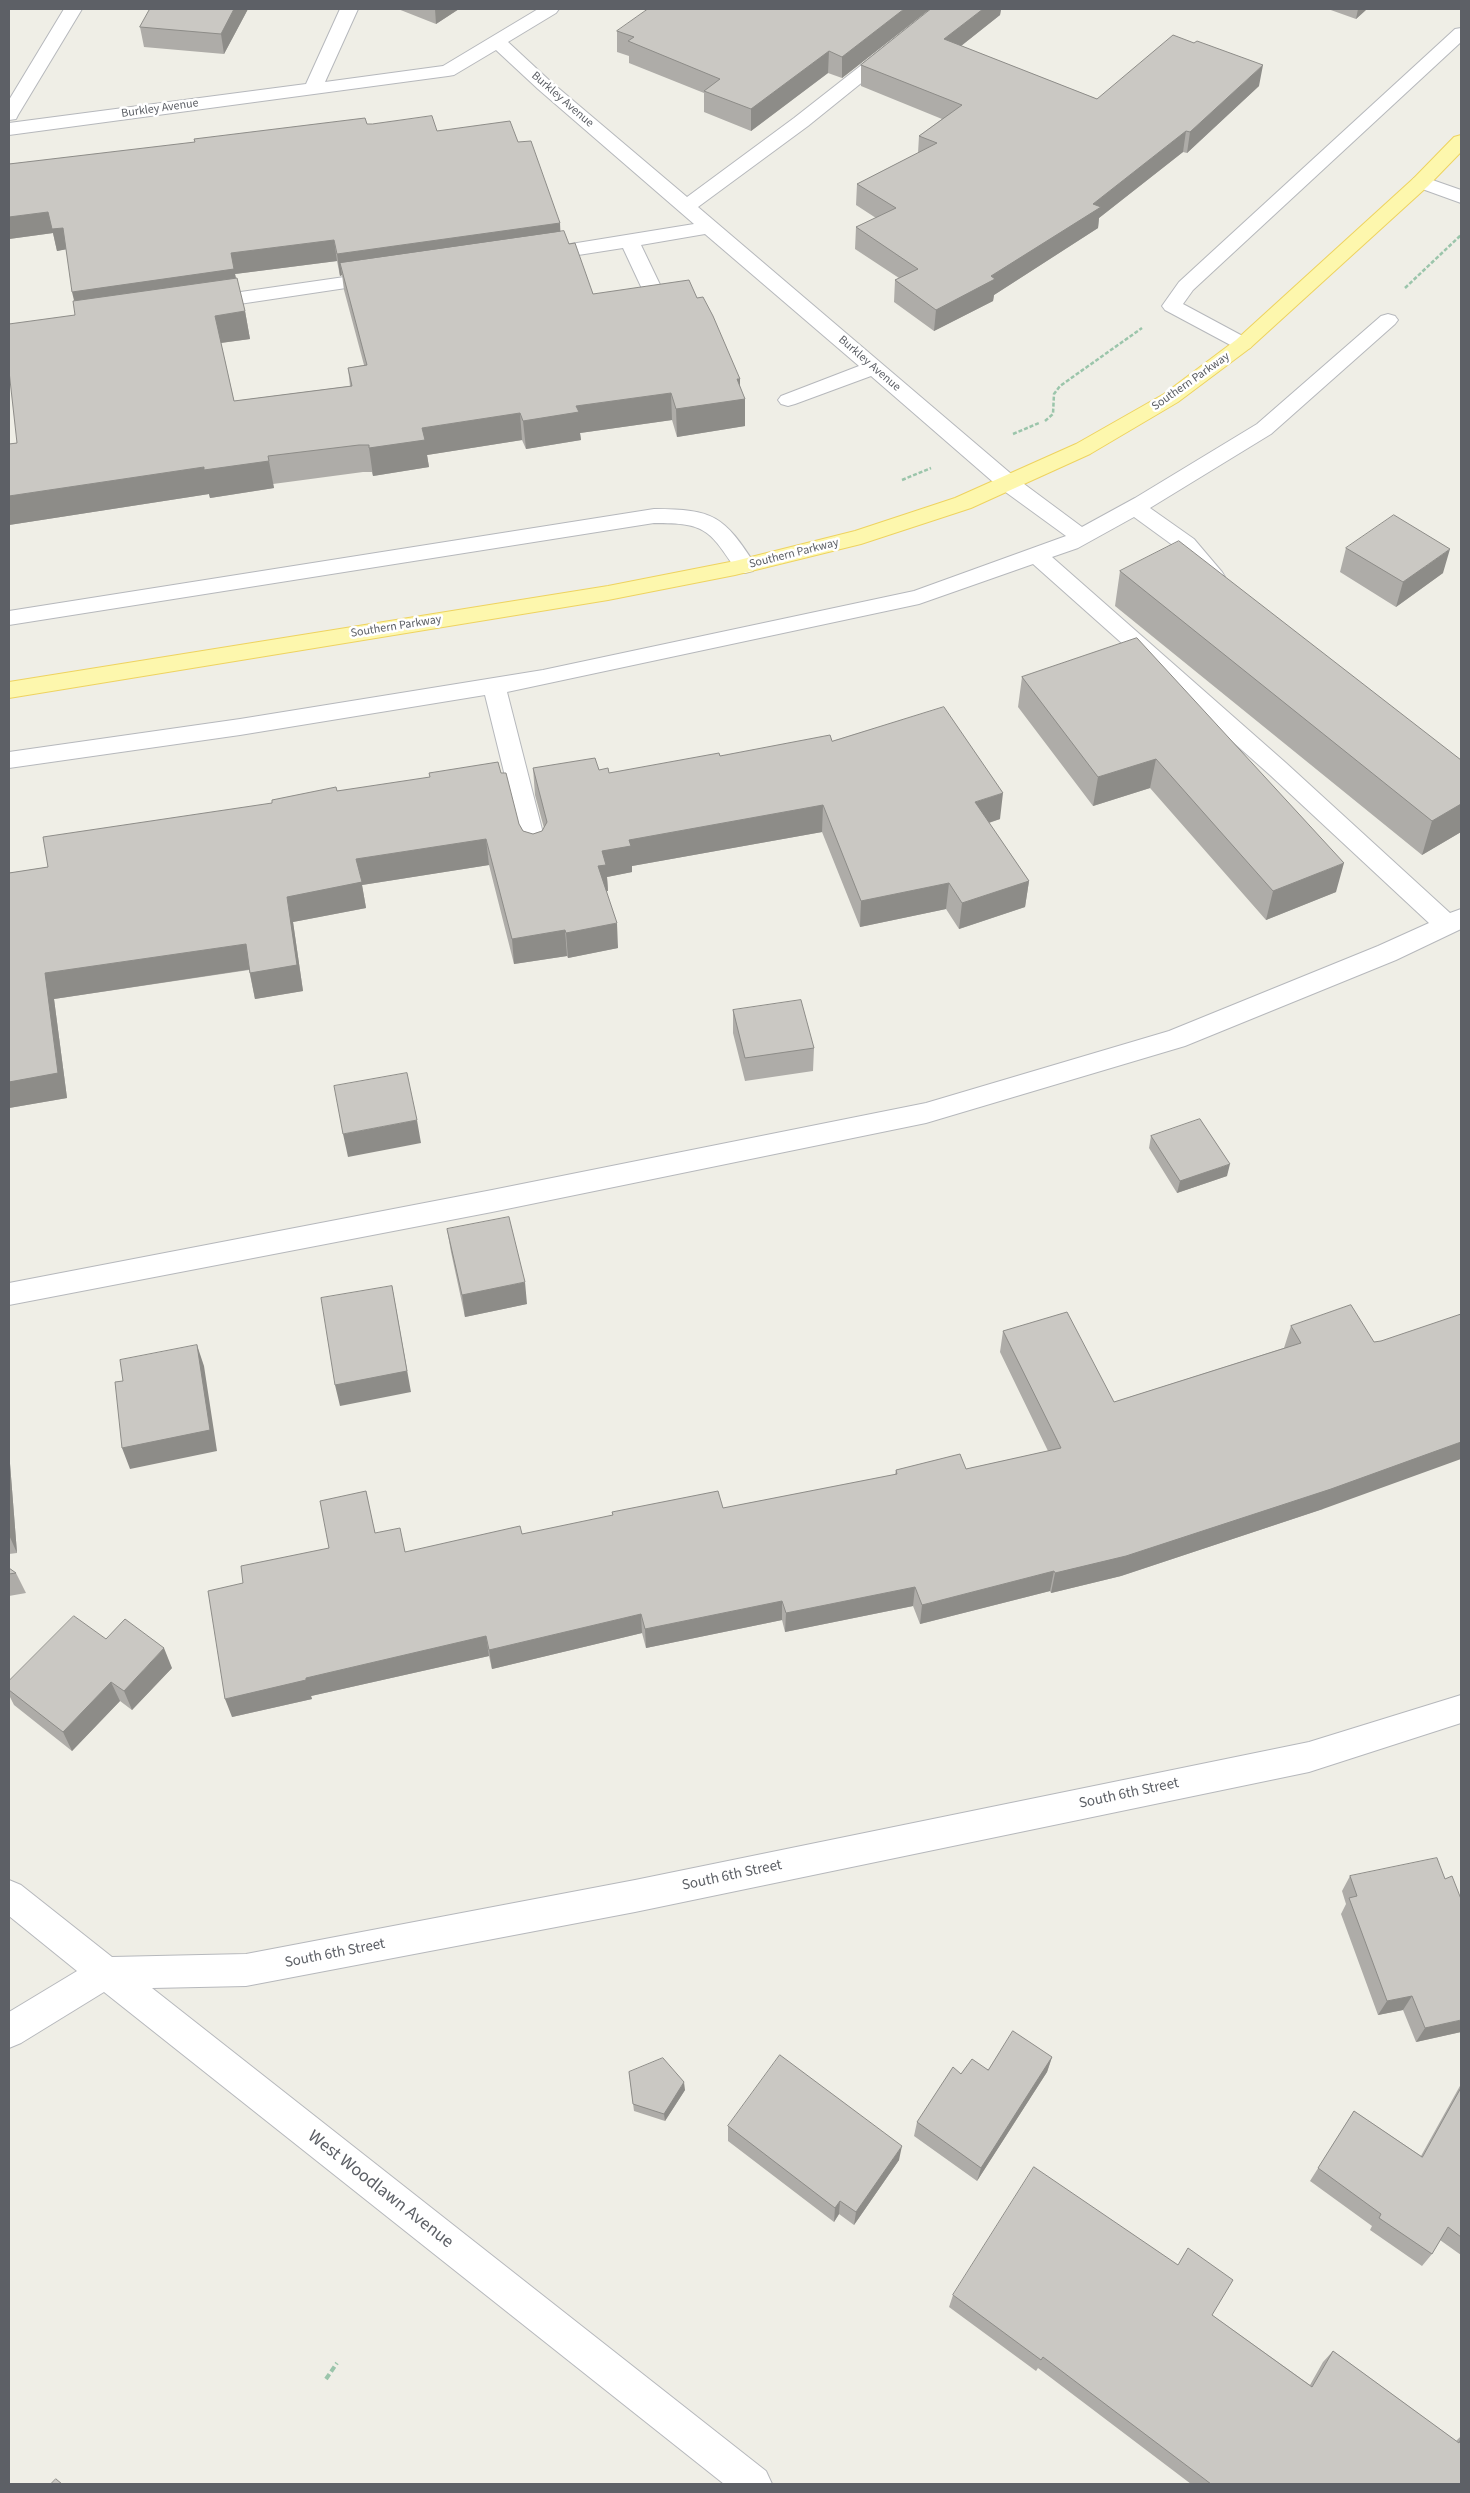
<!DOCTYPE html>
<style>
body{margin:0}
#map{position:relative;width:1470px;height:2493px;overflow:hidden;background:#efeee6;font-family:"Source Sans 3",sans-serif}
canvas{display:block}
.frame{position:absolute;inset:0;border:10px solid #5d6066;pointer-events:none}
</style>
<div id="map">
<canvas width="1470" height="2493"></canvas>
<div class="frame"></div>
</div>
<script>
const context = document.querySelector('canvas').getContext('2d');
context.lineJoin = 'round';
function trace(path, color, width, dash) {
  context.strokeStyle = color;
  context.lineWidth = width;
  context.lineCap = dash ? 'butt' : 'round';
  context.setLineDash(dash || []);
  context.stroke(path);
}
function paint(path, color) {
  context.fillStyle = color;
  context.fill(path, 'evenodd');
}
function label(font, color, halo, rows, align = 'center') {
  context.font = font + ' "Source Sans 3",sans-serif';
  context.lineWidth = 5;
  context.setLineDash([]);
  context.textBaseline = 'middle';
  context.strokeStyle = halo;
  context.fillStyle = color;
  for (const [text, x, y, turn = 0] of rows) {
    context.save();
    context.translate(x, y);
    context.rotate((+turn || 0) * Math.PI / 180);
    context.textAlign = isNaN(turn) ? turn : align;
    if (halo) context.strokeText(text, 0, 0);
    context.fillText(text, 0, 0);
    context.restore();
  }
}
const minor = new Path2D(`
 M64,9H82L18,115L16,119L9,120V100Z
 M340,9H358L325,82L443,66L538,9H559L556,13L508,42L550,81L687,197L794,118L933,9H953L808,126L698,207L1016,478L1082,527L1135,498L1257,424L1381,316L1388,314L1395,316L1398,320L1395,324L1271,434L1150,508L1194,539L1222,572L1225,577L1222,582L1214,584L1206,582L1178,549L1134,517L1078,548L1052,557L1286,763L1450,913L1461,909V929L1396,960L1185,1046L926,1123L492,1212L9,1305V1283L492,1190L926,1103L1169,1031L1378,946L1429,923L1270,775L1033,564L919,604L507,692L547,849L544,855L535,858L526,855L523,849L485,695L240,735L9,768V752L240,719L543,670L914,591L1066,536L1000,488L871,376L795,404L788,406L781,404L778,400L781,396L859,366L705,234L641,245L664,293L661,297L654,299L647,297L644,293L623,248L540,261L533,259L530,255L533,251L540,249L694,224L538,89L496,50L454,75L448,76L9,135V123L306,84Z
 M1461,28V42L1193,290L1183,304L1250,340L1253,344L1250,348L1243,350L1236,348L1165,310L1162,306L1179,282L1455,29Z
 M1421,176L1461,190V203L1414,186L1411,182L1414,178Z
 M379,272L386,274L389,278L386,282L206,309L199,307L196,303L199,299L206,297Z
 M654,509C714,509 724,516 756,566L753,571L745,573L737,571C709,530 707,523 654,523L9,625V611Z
 M1461,1695V1723L1309,1772L635,1912L246,1986L152,1988L766,2471L772,2484H724L104,1992L21,2043L9,2048V2012L77,1971L9,1916V1880L21,1885L112,1957L246,1954L635,1880L1309,1742Z`);
const major = new Path2D(`
 M1461,135V152L1428,186L1250,348L1178,402L1090,454L971,508L861,544L735,575L608,600L9,698V682L608,586L735,561L855,531L955,498L1076,444L1164,394L1236,340L1414,178L1454,137Z`);
trace(minor, '#b6b8bc', 2);
trace(major, '#eed360', 2);
trace(new Path2D(`
 M1405,288L1461,235
 M1045,421L1053,414L1054,394L1060,386L1142,328
 M1013,434L1039,423
 M902,480L931,468`), '#9bc5ab', 2.5, [4, 2]);
trace(new Path2D(`
 M326,2379L337,2363`), '#9bc5ab', 4, [6, 3]);
paint(minor, '#fff');
paint(major, '#fdf7ad');
paint(new Path2D(`
 M150,9H248L224,54L144,47L140,27Z
 M398,9H459L436,24Z
 M930,9L842,78L828,73L751,131L704,112V93L629,63V56L617,52V31Z
 M931,9H1001L1000,15L961,46L1097,99L1259,86L1187,153L1183,152L1099,218L1098,228L994,295L993,301L934,331L894,302L895,280L899,278L855,249L856,227L876,218L856,205L857,184L918,153L919,136L942,119L861,86V65Z
 M1328,9H1367L1356,19Z
 M367,124L437,131L518,142L560,223V231L569,244L593,294L697,298L740,379V389L745,426L677,437L672,420L580,433L581,440L526,449L522,440L427,455L429,467L373,476L372,472H363L273,484L274,488L210,498L209,494L9,525V444L17,443L75,315V301L66,249L57,251L53,233L9,239V164ZM337,261L340,276L342,275L344,290L364,365L348,368L350,386L234,401L221,343L250,339L245,311L235,274Z
 M1346,548L1443,573L1396,607L1340,572Z
 M1120,571L1461,760V832L1422,855L1115,606Z
 M1137,638L1336,892L1266,920L1150,788L1093,806L1018,707L1022,677Z
 M832,741L1000,819L989,823L1029,881L1025,907L959,929L946,909L860,927L822,832L632,866V872L607,877L608,891H606L618,948L568,958L567,956L514,964L489,865L362,885L366,908L293,922L303,991L255,999L249,970L54,999L67,1098L9,1108V873L48,867L272,803L337,791L501,773L519,824L523,831L533,834L542,831L544,828L535,795L533,768L599,770L609,773L720,756Z
 M733,1010L814,1048L813,1071L745,1081L733,1033Z
 M1151,1136L1227,1176L1177,1193L1149,1148Z
 M447,1229L527,1304L465,1317L451,1252Z
 M1351,1305L1323,1509L1121,1576L1051,1593L1050,1591L920,1624L913,1606L785,1632L782,1620L646,1648L642,1633L492,1669L489,1656L311,1696L312,1699L232,1717L243,1583L329,1548L366,1491L375,1533L405,1552L522,1534L723,1508L895,1475L896,1470L966,1469L1048,1451L1000,1352L1003,1331L1114,1402L1284,1348L1291,1326Z
 M9,1451L17,1553L9,1554Z
 M9,1568L16,1573L26,1593L9,1596Z
 M172,1668L132,1710L120,1701L72,1751L14,1705L9,1695V1681Z
 M1350,1876L1461,2032L1416,2042L1403,2010L1378,2015L1341,1914L1346,1904L1342,1891Z
 M1052,2057L1047,2072L977,2181L914,2136L917,2122L961,2074Z
 M629,2072L685,2090L665,2121L634,2111Z
 M1461,2084V2255L1440,2240L1432,2254L1422,2266L1370,2230L1372,2226L1310,2181L1354,2111L1421,2156Z
 M728,2126L899,2160L854,2225L839,2214L834,2222L728,2141Z
 M953,2295L1212,2315L1310,2385L1323,2362L1333,2351L1456,2441L1461,2436V2484H1191L1038,2368L1036,2371L949,2307Z`), '#aeaca8');
paint(new Path2D(`
 M234,9H248L224,54L221,34Z
 M435,9H459L436,24Z
 M904,9H930L842,78V57Z
 M983,9H1001L1000,15L942,61L944,39Z
 M1358,9H1367L1356,19Z
 M829,51L828,73L751,131V109Z
 M1263,65L1259,86L1187,153L1190,132Z
 M1186,131L1183,152L1099,218L1098,228L994,295L993,301L934,331L936,310L991,276L1093,204Z
 M48,212L63,228L68,249L57,251L53,233L9,239V217Z
 M560,223L561,244L340,263L342,275L340,276L337,254Z
 M334,240L337,261L235,274L238,290L77,313L72,292L231,253Z
 M245,311L250,339L220,343L215,316Z
 M737,379H740V399H745V426L677,437L676,409Z
 M671,393L672,420L580,433L581,440L526,449L523,421L576,406Z
 M520,413L522,440L427,455L429,467L373,476L369,448L422,428Z
 M269,461L274,488L210,498L209,494L9,525V496L204,467Z
 M1450,549L1443,573L1396,607L1403,582Z
 M1156,759L1150,788L1093,806L1098,777Z
 M1003,793L1000,819L972,828L975,802Z
 M1461,804V832L1422,855L1432,821Z
 M823,805L822,832L632,866V872L607,877L608,891L600,892L598,866L602,851L629,840Z
 M486,839L489,865L362,885L366,908L293,922L303,991L255,999L250,973L287,897L356,859Z
 M1344,863L1336,892L1266,920L1273,891Z
 M1029,881L1025,907L959,929L962,903Z
 M949,883L946,909L860,927L861,901Z
 M617,923L618,948L568,958L566,933Z
 M565,930L567,956L514,964L512,939Z
 M246,944L252,969L54,999L67,1098L9,1108V1082L45,973Z
 M417,1120L421,1143L348,1157L343,1134Z
 M1230,1164L1227,1176L1177,1193L1180,1181Z
 M525,1282L527,1304L465,1317L462,1295Z
 M392,1286L411,1392L340,1406L335,1385Z
 M197,1345L204,1366L217,1451L130,1469L122,1448Z
 M1461,1442V1459L1323,1509L1121,1576L1051,1593L1055,1573Z
 M9,1451L17,1553L9,1535Z
 M1054,1571L1050,1591L920,1624L922,1605Z
 M915,1587L913,1606L785,1632L786,1613Z
 M782,1601V1620L646,1648L645,1629Z
 M641,1614L642,1633L492,1669L489,1650Z
 M486,1636L489,1656L311,1696L312,1699L232,1717L225,1699L306,1678Z
 M164,1648L172,1668L132,1710L124,1691Z
 M111,1682L120,1701L72,1751L63,1732Z
 M1412,1996L1403,2010L1378,2015L1387,2001Z
 M1461,2020V2032L1416,2042L1425,2028Z
 M1052,2057L1047,2072L977,2181L981,2168Z
 M684,2082L685,2090L665,2121L664,2114Z
 M902,2146L899,2160L854,2225L856,2212Z
 M840,2201L839,2214L834,2222L835,2208Z`), '#8d8c88');
const building = new Path2D(`
 M150,9H234L221,34L140,27Z
 M648,9H904L842,57L829,51L751,109L704,91L720,79L628,41L634,37L617,31Z
 M931,9H983L944,39L1097,99L1173,35L1194,43L1197,41L1263,65L1190,132L1186,131L1093,204L1101,207L991,276L995,279L936,310L895,280L918,269L856,227L896,208L857,184L937,143L919,136L962,105L861,65Z
 M432,116L437,131L510,121L518,142L531,141L560,223L337,254L334,240L231,253L234,269L72,292L63,228L52,229L48,212L9,217V164L195,142L194,139L365,118L367,124H372Z
 M564,231L569,244L575,243L593,294L689,280L697,298L703,297L713,316L740,379H737L745,399L676,409L671,393L576,406L579,412L523,421L520,413L422,428L425,440L369,448V445H359L268,456L269,461L204,470V467L9,496V444L17,443L9,371V324L75,315L73,301L237,278L245,311L215,316L234,401L352,386L348,368L367,365L340,263Z
 M1394,515L1450,549L1403,582L1346,548Z
 M1179,541L1461,760V804L1432,821L1120,571Z
 M1137,638L1344,863L1273,891L1156,759L1098,777L1022,677Z
 M944,707L1003,793L975,802L1029,881L962,903L949,883L861,901L823,805L629,840L631,846L602,851L606,865L598,866L617,923L566,933L565,930L512,939L486,839L356,859L362,882L287,897L297,965L250,973L246,944L45,973L58,1073L9,1082V873L48,867L43,837L272,803V800L336,787L337,791L430,777L429,773L498,762L501,773H506L519,824L523,831L533,834L542,831L547,822L533,768L595,758L599,770L608,768L609,773L719,753L720,756L830,735L832,741Z
 M801,1000L814,1048L745,1058L733,1010Z
 M407,1073L417,1120L343,1134L334,1086Z
 M1200,1119L1230,1164L1180,1181L1151,1136Z
 M509,1217L525,1282L462,1295L447,1229Z
 M392,1286L407,1371L335,1385L321,1298Z
 M1351,1305L1374,1342L1381,1341L1461,1314V1442L1331,1489L1126,1556L1055,1573L1054,1571L922,1605L915,1587L786,1613L782,1601L645,1629L641,1614L489,1650L486,1636L306,1678V1680L225,1699L208,1591L243,1583L241,1566L329,1548L320,1501L366,1491L375,1533L400,1528L405,1552L520,1526L522,1534L613,1515L612,1512L718,1491L723,1508L897,1474L896,1470L960,1454L966,1469L1061,1448L1003,1331L1067,1312L1114,1402L1301,1343L1291,1326Z
 M197,1345L210,1430L122,1448L115,1382L123,1381L120,1360Z
 M9,1568L16,1573L9,1574Z
 M74,1616L106,1639L125,1619L164,1648L124,1691L111,1682L63,1732L9,1690V1681Z
 M1437,1858L1445,1879L1452,1876L1461,1899V2020L1425,2028L1412,1996L1387,2001L1349,1898L1357,1896L1350,1876Z
 M1013,2031L1052,2057L981,2168L917,2122L953,2067L961,2074L972,2059L988,2070Z
 M780,2055L902,2146L856,2212L840,2201L835,2208L728,2126Z
 M663,2058L684,2082L664,2114L633,2104L629,2072Z
 M1461,2088V2237L1448,2227L1432,2254L1379,2218L1381,2214L1318,2168L1354,2111L1422,2157Z
 M1034,2167L1178,2265L1188,2248L1233,2280L1212,2315L1312,2387L1333,2351L1459,2443L1461,2439V2484H1211L1043,2357L1041,2360L953,2295Z
 M56,2479L62,2484H51Z`);
paint(building, '#cac8c3');
trace(building, '#8d8c88', 1);
label('12px', '#5d6066', '#fff', [
 ["Burkley Avenue",562,100,41],
 ["Burkley Avenue",160,109,-8],
 ["Burkley Avenue",869,364,41],
 ["Southern Parkway",1191,382,-35],
 ["Southern Parkway",794,554,-14],
 ["Southern Parkway",396,627,-9]
]);
label('15px', '#5d6066', '#fff', [
 ["South 6th Street",1129,1794,-12],
 ["South 6th Street",732,1876,-12],
 ["South 6th Street",335,1954,-11]
]);
label('18px', '#5d6066', '#fff', [
 ["West Woodlawn Avenue",380,2190,38]
]);
</script>
